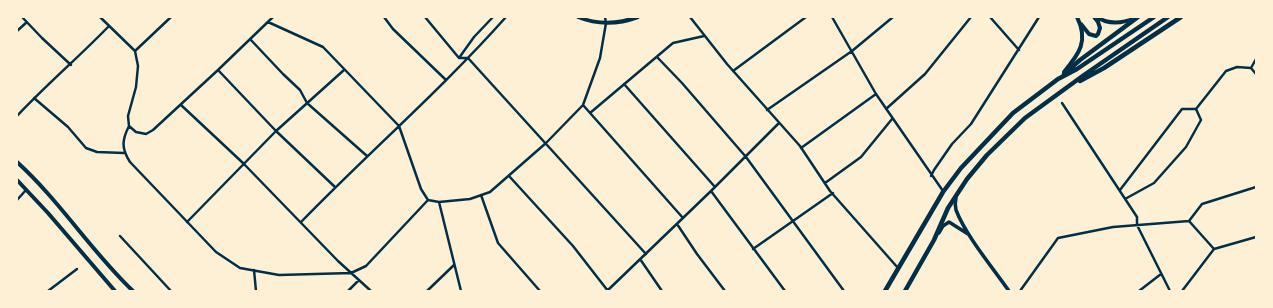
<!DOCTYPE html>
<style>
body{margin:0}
#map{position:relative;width:1273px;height:308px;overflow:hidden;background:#fdf0d5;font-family:"PT Sans Narrow",sans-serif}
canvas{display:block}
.frame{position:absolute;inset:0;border:18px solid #fdf0d5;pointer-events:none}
</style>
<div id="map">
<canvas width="1273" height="308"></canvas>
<div class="frame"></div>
</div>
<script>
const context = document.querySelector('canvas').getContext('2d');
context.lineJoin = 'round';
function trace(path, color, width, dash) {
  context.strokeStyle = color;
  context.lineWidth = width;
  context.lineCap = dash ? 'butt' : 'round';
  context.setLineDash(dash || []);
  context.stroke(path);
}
trace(new Path2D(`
 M22,17L42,38L71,65
 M100,17L135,51L138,66L136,87L128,116L129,126L136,132L146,134L153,130L218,70L273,17
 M384,17L393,29L446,80
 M425,17L459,58
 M690,17L727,64L800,146L830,191L898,268
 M832,17L876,94L943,191
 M990,17L1019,50
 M268,22L323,47L399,126L421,189L428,200L439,202L470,199L490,192L546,143L583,105L600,58L606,23L605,17
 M17,31L27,22
 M250,39L283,74L300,90L307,103L367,156
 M135,51L171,17
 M657,57L682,83L746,157L844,291
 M459,58H468L646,254
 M459,58L474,37L493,17
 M1251,68L1256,59
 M218,70L276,131L335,187
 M733,71L806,17
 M624,84L715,187
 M34,98L68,127L86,148L97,152L124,153
 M1062,103L1137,217V225L1170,291
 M181,105L243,163L338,261L371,291
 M583,105L683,218
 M886,109L925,74L971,17
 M767,110L852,51L893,17
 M590,113L673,43L704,36
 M17,116C46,85 79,57 109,26
 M129,126C122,140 121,148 130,162L216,252L240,268L279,275L351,273L366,266L428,200
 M801,148L876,94
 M509,176L573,246L608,291
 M931,176L934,170L952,144L971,124L1039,17
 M825,183L861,157L892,119
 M1120,190L1182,109H1196
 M711,191L785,291
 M481,195L498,243L540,291
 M1125,199L1154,183L1186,147L1201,120L1196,109L1226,71L1237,67L1251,68L1256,74
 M17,200L26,190
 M439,202L461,291
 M1189,221L1214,249
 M187,222L276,131L344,70
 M301,222C368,153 442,89 506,17
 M677,224L697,254L725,291
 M120,236L171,291
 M753,249L833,193
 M640,259L662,291
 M254,270L256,291
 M48,291L77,269
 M348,291L359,280
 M427,291L454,265
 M607,291L711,191L779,123
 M1020,291L1058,238L1113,227L1189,221L1202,204L1256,187
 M1139,291L1161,274
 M1182,291L1214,249L1256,237`), '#003049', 2.5);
trace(new Path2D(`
 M956,198C955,202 955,206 956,210C966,236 993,268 1009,291
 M939,233L943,226L949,222L968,234`), '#003049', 3.5);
trace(new Path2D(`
 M578,17C598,25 619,24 638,17
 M1097,17C1109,25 1121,24 1135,18
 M1081,24L1089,34L1096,36L1098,34L1100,28L1098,22L1094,17
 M1064,72C1079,54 1089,41 1077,17
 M17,162C60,201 91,251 133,291
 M17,180L48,213L115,291`), '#003049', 4);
trace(new Path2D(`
 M1064,74L1080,60L1138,17
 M1080,81L1104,68L1181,17
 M885,291L943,192L961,168L1013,113L1058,79L1077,69L1154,17
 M905,291L934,240L948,208L967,179L987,155L1025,118L1084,75L1168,17`), '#003049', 4.5);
</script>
